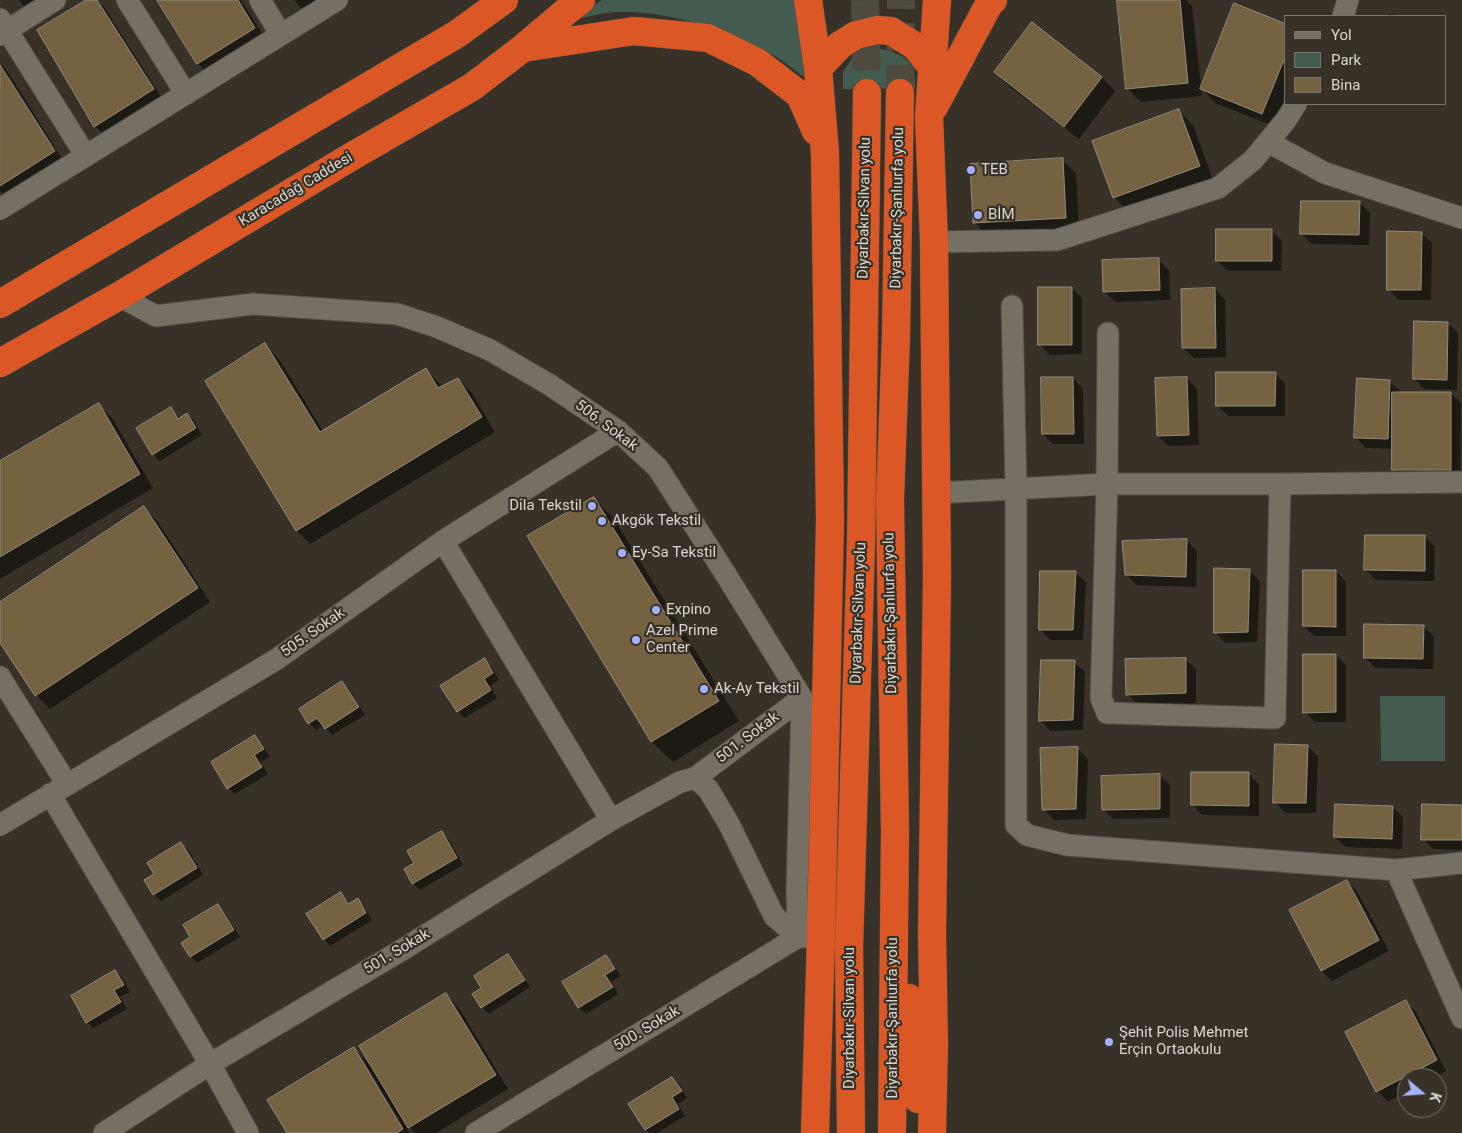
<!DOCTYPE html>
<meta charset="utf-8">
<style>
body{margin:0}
#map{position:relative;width:1462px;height:1133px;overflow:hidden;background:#373127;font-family:Roboto,sans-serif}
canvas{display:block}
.legend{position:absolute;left:1284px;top:15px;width:162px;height:90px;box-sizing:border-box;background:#373127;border:1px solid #78736b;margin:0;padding:6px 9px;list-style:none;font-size:15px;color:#dad6d0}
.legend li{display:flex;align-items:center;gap:10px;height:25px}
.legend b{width:25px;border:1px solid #78736b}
.north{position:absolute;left:1397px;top:1068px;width:50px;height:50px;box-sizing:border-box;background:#373127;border:1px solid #78736b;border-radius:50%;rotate:108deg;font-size:14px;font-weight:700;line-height:20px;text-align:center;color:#dad6d0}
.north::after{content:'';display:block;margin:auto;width:18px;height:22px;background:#a6b1fc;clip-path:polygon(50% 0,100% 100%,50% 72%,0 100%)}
</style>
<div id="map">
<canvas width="1462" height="1133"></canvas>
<ul class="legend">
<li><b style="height:6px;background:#766f64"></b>Yol</li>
<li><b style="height:14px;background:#445c50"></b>Park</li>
<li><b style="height:14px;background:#756241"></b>Bina</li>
</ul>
<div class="north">K</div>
</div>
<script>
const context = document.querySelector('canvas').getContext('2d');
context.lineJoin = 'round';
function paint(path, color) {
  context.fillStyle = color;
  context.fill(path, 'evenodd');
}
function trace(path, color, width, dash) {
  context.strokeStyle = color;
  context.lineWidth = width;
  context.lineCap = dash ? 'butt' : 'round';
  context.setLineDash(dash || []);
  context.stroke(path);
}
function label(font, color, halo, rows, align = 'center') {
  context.font = font + ' Roboto,sans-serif';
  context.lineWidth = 4.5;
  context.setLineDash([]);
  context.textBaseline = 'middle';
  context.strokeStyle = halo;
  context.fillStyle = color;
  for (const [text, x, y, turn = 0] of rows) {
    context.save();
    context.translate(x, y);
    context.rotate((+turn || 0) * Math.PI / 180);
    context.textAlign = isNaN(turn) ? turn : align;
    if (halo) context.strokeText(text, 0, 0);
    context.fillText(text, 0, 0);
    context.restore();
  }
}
paint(new Path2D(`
 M602,0H794L801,34L805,78C797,72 789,65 781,60C741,33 668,10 620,12C603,12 584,18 567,21Z
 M871,47C886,50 906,53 913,68C915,74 915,82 915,88L843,89V72L853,57Z
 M1380,696H1445V761H1381Z`), '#445c50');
paint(new Path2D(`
 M19,0H56L32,15Z
 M89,0H97L104,7L163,100L106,137L95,126L38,31Z
 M158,0H241L265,38L209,74L198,64Z
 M294,0H327L306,14Z
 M1118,0H1186L1192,6L1202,96L1141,102L1127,88Z
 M1388,14L1407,16H1388Z
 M1032,24L1102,77L1115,91L1079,139L1009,86L995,72Z
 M1286,25V103L1276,127L1215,103L1202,89Z
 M0,64L6,69L64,162L7,198L0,191Z
 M1179,111L1193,125L1213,180L1128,211L1114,197Z
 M1062,160L1076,173L1079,231L988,236L974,222Z
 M1359,202L1370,213L1369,245L1312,244L1302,234Z
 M1271,230L1282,241L1281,271H1228L1217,261Z
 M1421,233L1432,243L1431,300H1399L1388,289Z
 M1158,259L1169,270L1170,300L1115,302L1105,292Z
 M1071,288L1082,298V354L1050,355L1039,344Z
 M1215,289L1225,300L1226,357L1194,358L1183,348Z
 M1448,323L1458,333L1457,390L1424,389L1414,378Z
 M265,345L279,359L323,431L425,369L439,383L442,387L458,379L472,393L495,432L310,544L297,531Z
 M1275,373L1285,384V416H1228L1217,405Z
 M1073,378L1083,389L1084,444H1053L1043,434Z
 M1187,378L1197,389L1199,445L1168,446L1158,436Z
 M1389,381L1400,391V393H1451L1461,403L1460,480L1403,479L1393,469V449L1366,448L1356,438Z
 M98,404L112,418L153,488L0,579V463Z
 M170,408L180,419L187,414L194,421L202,435L160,461L153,454Z
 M594,498L614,519L739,721L673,762L652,742L529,537Z
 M144,508L158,522L210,602L50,709L36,695L0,640V604Z
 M1425,537L1435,547L1434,581L1376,580L1366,570Z
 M1187,541L1197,551L1196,587L1136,585L1126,574Z
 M1250,571L1260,581L1257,642L1225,643L1215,632Z
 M1336,571L1346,582V636H1314L1304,626Z
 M1075,572L1086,582L1083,640H1051L1040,629Z
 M1423,626L1434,636L1433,669L1376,668L1365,658Z
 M1336,655L1346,665V722H1315L1305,712Z
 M1185,659L1196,669V703L1138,705L1128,695Z
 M484,660L491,666L499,680L490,686L497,698L464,718L458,711Z
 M1074,662L1085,672L1083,730L1050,731L1040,720Z
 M342,683L349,690L365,715L332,735L323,725L316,730L309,723Z
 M255,737L261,743L270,757L260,762L268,774L235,794L228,788Z
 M1307,746L1318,756L1316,813H1285L1275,802Z
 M1077,748L1088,759L1086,819L1054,820L1044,809Z
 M1249,774L1259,784V816L1202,815L1192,804Z
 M1159,775L1170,785V818L1113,819L1103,809Z
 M1462,806V850L1433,849L1423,839Z
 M1393,807L1403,817L1402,849L1345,847L1335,837Z
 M442,833L449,840L463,865L420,890L413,883L415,864Z
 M181,843L188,850L203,875L161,901L154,894L156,875Z
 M1347,881L1357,891L1389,951L1332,981L1322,971Z
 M341,894L350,905L357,900L364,907L372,920L330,946L324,939Z
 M218,906L224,912L240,937L197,963L191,956L192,937Z
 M508,956L514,962L530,987L489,1014L482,1007L483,988Z
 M606,957L612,963L621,976L611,982L618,994L586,1014L579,1008L564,983Z
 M115,972L122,978L130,992L120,997L127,1009L93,1028L87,1022Z
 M446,994L459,1008L508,1089L436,1133H415L405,1123L410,1133H288L354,1048L371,1066Z
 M1406,1002L1416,1012L1446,1071L1433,1078H1407V1091L1388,1102L1377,1091Z
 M672,1078L679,1085L687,1098L678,1104L685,1116L657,1133H649L646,1129Z`), '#0007');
const building = new Path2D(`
 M86,0H97L154,89L94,127L37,30Z
 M157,0H238L255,28L197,64Z
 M1117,0H1180L1188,83L1126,89Z
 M1234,3L1286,24V55L1262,114L1200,89Z
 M1032,22L1102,77L1064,127L994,72Z
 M0,65L55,151L0,186Z
 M1179,109L1200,166L1113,198L1092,141Z
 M1063,158L1066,218L973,223L970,164Z
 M1301,201H1360L1359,235L1300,234Z
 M1216,229H1272V261H1216Z
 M1387,231L1422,232L1421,290H1387Z
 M1159,258L1160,290L1103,292L1102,260Z
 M1038,287H1072V345H1038Z
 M1215,288L1216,348H1182L1181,289Z
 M1414,321L1448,322L1447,380L1413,379Z
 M265,343L320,432L426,368L438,388L458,378L482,417L296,531L205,381Z
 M1216,372H1276L1275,406H1216Z
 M1041,377H1073L1074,434H1042Z
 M1187,377L1189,435L1157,436L1155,378Z
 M1357,378L1390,380L1388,439L1354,438Z
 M1392,392H1451V470H1392Z
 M99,403L140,474L0,557V461Z
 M171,407L178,419L187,413L196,428L152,455L136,428Z
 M594,497L719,701L651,742L527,536Z
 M144,506L198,588L35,696L0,643V602Z
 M1365,535H1425V571L1364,570Z
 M1187,539L1186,577L1125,575L1122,541Z
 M1214,568L1250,569L1248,632L1214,633Z
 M1303,570H1336V627L1303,626Z
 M1040,571H1076L1073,630H1039Z
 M1364,624L1424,625L1423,659L1364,658Z
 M1303,654H1336V712L1303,713Z
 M485,658L493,673L484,679L491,690L457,712L440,686Z
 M1186,658V693L1126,695L1125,659Z
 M1041,660H1075L1073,720L1039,721Z
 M342,681L359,707L325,729L317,718L308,724L299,709Z
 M255,735L264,749L254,755L262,767L227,789L211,762Z
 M1275,744L1308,745L1306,803H1273Z
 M1078,747L1076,809L1042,810L1040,748Z
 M1191,772H1249V806L1191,805Z
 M1160,774V809L1102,810L1101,776Z
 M1335,804L1393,806L1392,839L1334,837Z
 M1422,804L1462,805V840H1421Z
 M442,831L457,858L412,884L404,869L414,863L407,851Z
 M181,842L197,868L153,895L144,880L154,874L147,863Z
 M1347,880L1379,940L1321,971L1289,910Z
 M341,892L348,904L358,898L366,913L323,940L306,914Z
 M218,904L234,930L190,957L181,943L190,937L183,925Z
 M508,954L525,980L481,1008L472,994L481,988L474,976Z
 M606,955L615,969L605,975L613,987L578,1008L562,982Z
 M115,970L124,985L114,990L121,1002L86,1023L71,996Z
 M446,993L496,1075L408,1128L359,1046Z
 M1406,1000L1437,1060L1376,1092L1345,1032Z
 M354,1047L403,1129L397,1133H287L267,1100Z
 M672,1077L682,1091L672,1097L679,1109L645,1130L628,1104Z`);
paint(building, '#756241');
trace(building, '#918a7f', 1);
trace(new Path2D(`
 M865,0L867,93
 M900,93L901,0`), '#4f4a40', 28, [28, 14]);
const street = new Path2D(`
 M127,0L186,94
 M260,0L281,35
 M1343,16L1348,0
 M0,19L86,156
 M0,35L55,0
 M1268,142L1325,173L1462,218
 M0,209L337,0
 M934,242L1057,240L1218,188L1253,160L1286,120L1296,104
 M119,296L156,316L253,304L397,314L437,327L490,350L550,385L618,431L658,468L728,578L802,698L825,729
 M1012,306L1016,488V825L1027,835L1067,845L1396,870L1462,1018
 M1108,333L1107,484L1101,698L1107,713L1275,718L1280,484
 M936,493L1107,484H1280L1462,482
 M443,541L611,820
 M0,677L67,784
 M695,778L708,789L729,824L774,916L798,937
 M50,794L210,1064L248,1133
 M0,825L277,659L443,541L618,431
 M1396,870L1462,863
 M798,937L797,890L802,698
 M104,1133L210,1064L397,953L611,820L680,782L695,778L802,698
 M476,1133L798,937H821`);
const highway = new Path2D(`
 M808,0L818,68L825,153L830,520L821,937L815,1133
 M523,48L634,31L708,38L757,62L800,95L816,131
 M818,68L840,45L856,35L877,30L891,31L915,46L933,68
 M934,107L989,4L993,0
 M0,304L457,34L504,0
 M0,363L119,296L349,158L472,87L523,48L568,10L581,0
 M909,998L918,1099
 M851,1133L849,948L861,543L867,93
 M892,1133L895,832L890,499L896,336L900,93
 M932,1133L934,1044L932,934L937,577L934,242L929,117L937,0`);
trace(street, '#534e45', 23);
trace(highway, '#534e45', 29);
trace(street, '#766f64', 21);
trace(highway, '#db5826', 28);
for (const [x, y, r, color] of [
 [971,170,5,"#a6b1fc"],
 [978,215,5,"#a6b1fc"],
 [592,506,5,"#a6b1fc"],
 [602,521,5,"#a6b1fc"],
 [622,553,5,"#a6b1fc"],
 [656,610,5,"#a6b1fc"],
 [636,640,5,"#a6b1fc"],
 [704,689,5,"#a6b1fc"],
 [1109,1042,5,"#a6b1fc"]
]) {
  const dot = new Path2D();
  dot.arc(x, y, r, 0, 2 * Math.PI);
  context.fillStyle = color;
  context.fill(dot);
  trace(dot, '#373127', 2);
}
label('15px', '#dad6d0', '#373127', [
 ["TEB",981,170],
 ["BİM",988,215],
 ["Dila Tekstil",582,506,"right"],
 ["Akgök Tekstil",612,521],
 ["Ey-Sa Tekstil",632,553],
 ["Expino",666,610],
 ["Azel Prime",646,631],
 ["Center",646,648],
 ["Ak-Ay Tekstil",714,689],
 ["Şehit Polis Mehmet",1119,1033],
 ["Erçin Ortaokulu",1119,1050]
], 'left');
label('15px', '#dad6d0', '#373127', [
 ["Karacadağ Caddesi",296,190,-31],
 ["Diyarbakır-Silvan yolu",865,208,-89],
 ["Diyarbakır-Şanlıurfa yolu",898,208,-89],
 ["506. Sokak",606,426,37],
 ["Diyarbakır-Silvan yolu",859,613,-88],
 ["Diyarbakır-Şanlıurfa yolu",891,613,-91],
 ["505. Sokak",313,633,-35],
 ["501. Sokak",748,738,-37],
 ["501. Sokak",397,952,-31],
 ["Diyarbakır-Silvan yolu",850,1018,-90],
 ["Diyarbakır-Şanlıurfa yolu",893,1018,-90],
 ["500. Sokak",647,1029,-31]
]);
</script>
